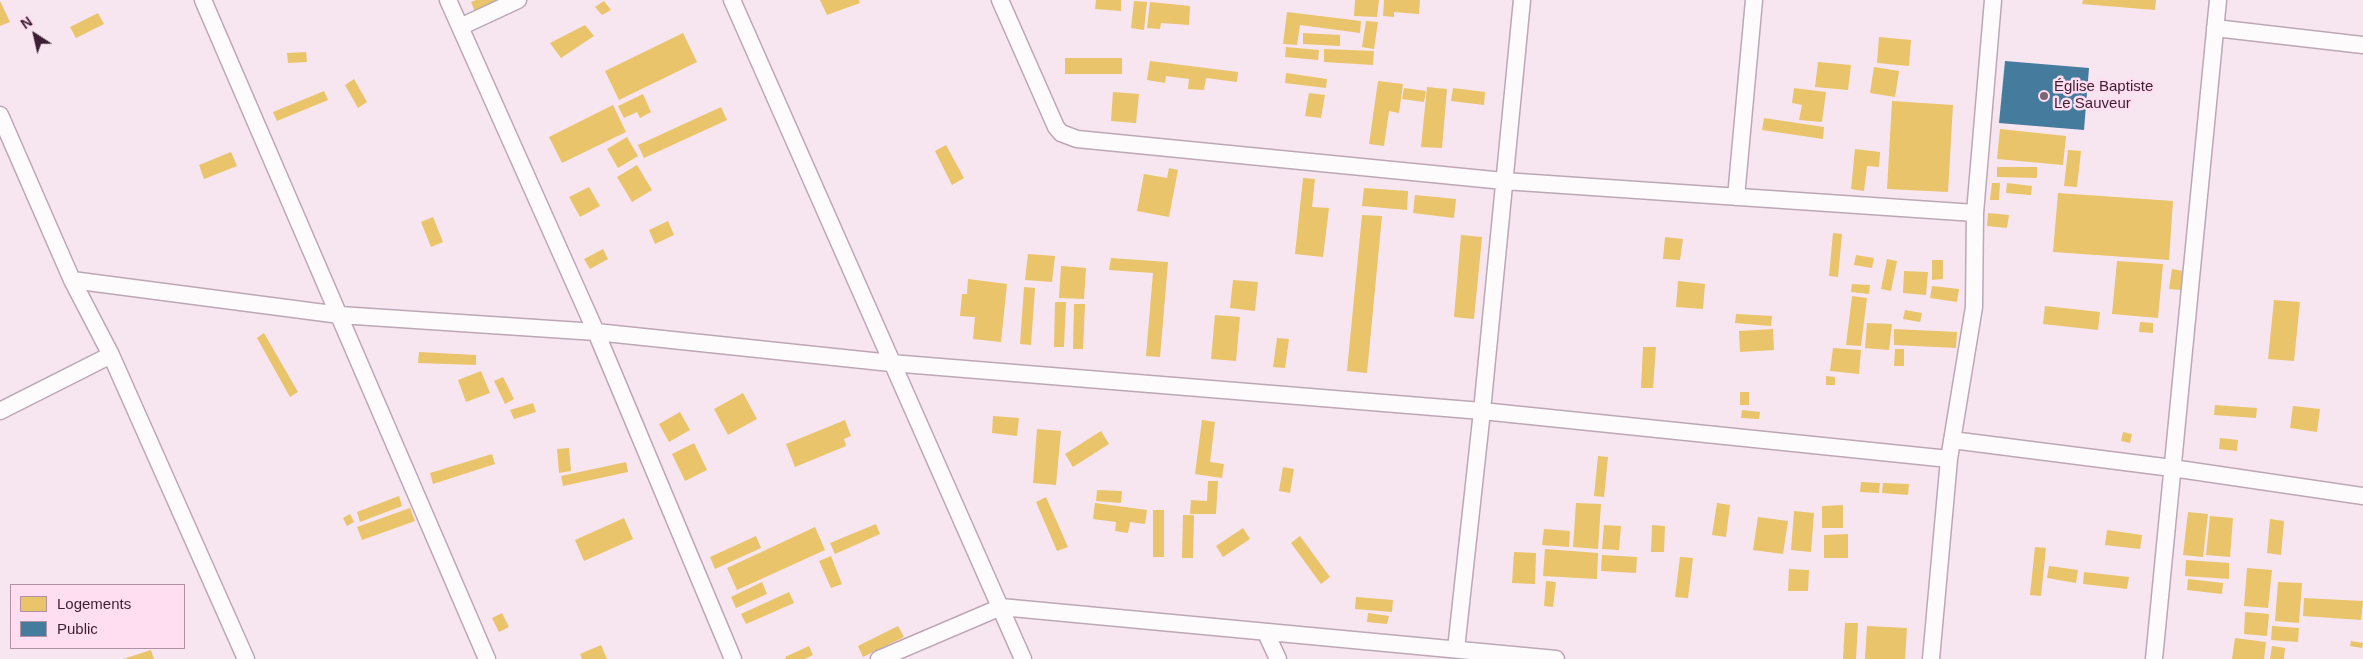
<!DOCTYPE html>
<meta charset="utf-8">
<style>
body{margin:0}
#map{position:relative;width:2363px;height:659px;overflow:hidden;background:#f7e6f0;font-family:Helvetica,sans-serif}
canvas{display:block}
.legend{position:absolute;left:10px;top:584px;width:175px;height:65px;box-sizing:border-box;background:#ffdef1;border:1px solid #b192a5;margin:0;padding:6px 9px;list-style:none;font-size:15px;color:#3c1f32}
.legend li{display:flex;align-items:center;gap:10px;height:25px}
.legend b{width:25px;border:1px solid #b192a5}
.north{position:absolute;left:10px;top:10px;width:50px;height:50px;-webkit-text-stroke:4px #ffdef1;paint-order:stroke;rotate:325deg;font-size:14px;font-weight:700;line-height:20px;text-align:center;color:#3c1f32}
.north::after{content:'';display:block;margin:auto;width:18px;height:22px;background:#3c1f32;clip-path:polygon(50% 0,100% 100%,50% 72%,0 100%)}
</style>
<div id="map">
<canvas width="2363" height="659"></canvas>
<ul class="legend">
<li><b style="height:14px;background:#e9c46a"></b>Logements</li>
<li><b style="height:14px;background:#457b9d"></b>Public</li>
</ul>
<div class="north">N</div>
</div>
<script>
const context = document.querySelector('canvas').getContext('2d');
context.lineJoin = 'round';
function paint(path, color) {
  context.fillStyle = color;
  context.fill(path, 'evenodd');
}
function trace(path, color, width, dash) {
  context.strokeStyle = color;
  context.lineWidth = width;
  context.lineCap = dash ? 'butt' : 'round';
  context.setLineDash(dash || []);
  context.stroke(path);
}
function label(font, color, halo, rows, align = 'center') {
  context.font = font + ' Helvetica,sans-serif';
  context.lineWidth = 5;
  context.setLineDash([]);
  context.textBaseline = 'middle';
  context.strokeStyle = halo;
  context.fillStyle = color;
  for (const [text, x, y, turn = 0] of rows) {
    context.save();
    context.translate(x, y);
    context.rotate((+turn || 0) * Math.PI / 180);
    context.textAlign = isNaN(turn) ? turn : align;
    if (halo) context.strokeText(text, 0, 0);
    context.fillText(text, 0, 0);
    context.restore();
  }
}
paint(new Path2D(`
 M476,0H507L476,14L471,2Z
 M820,0H859L860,3L827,15Z
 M1096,0H1121V11L1095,9Z
 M1355,0H1379L1377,17L1354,16Z
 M1384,0H1420L1419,14L1394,12V17L1383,16Z
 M2083,0H2156L2155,10L2082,4Z
 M0,1L10,22L0,26Z
 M604,1L611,10L602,15L595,7Z
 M1134,1L1147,2L1144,30L1131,28Z
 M1150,2L1190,6L1189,25L1161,23L1160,29L1147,28Z
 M1287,12L1361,21L1360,33L1300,25L1297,45L1283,44Z
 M98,13L104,24L76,38L70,27Z
 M1366,21L1378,22L1374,49L1362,47Z
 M585,25L594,36L561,58L550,43Z
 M683,33L697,62L619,100L605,71Z
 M1303,33L1340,35V46L1303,44Z
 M1879,37L1911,40L1909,66L1877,63Z
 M1286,47L1319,50L1318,60L1285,57Z
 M1324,49L1374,51L1373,65L1324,62Z
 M306,52L307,62L288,63L287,53Z
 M1065,58H1122V74H1065Z
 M1150,61L1238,72L1237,82L1206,78L1204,90L1188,89L1189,79L1166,76L1165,83L1147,80Z
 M1818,62L1851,65L1848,90L1815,87Z
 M1874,67L1899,71L1895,97L1870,93Z
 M1286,73L1327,79L1326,88L1285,83Z
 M354,79L367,102L358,108L345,85Z
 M1378,81L1403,84L1399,113L1389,111L1384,146L1369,144Z
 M1427,87L1447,89L1442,148L1421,147Z
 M1404,88L1426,91L1424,102L1402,99Z
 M1453,88L1485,92L1484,105L1451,101Z
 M1794,88L1826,92L1822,122L1799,120L1802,105L1792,103Z
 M324,91L328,100L277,121L273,112Z
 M1113,92L1139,94L1136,123L1111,121Z
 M1309,93L1325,95L1321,118L1305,116Z
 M643,94L651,112L640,118L637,112L624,118L618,106Z
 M1892,101L1953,105L1948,192L1887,189Z
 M613,105L626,132L562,163L549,137Z
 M721,107L727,120L644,158L638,145Z
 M1764,118L1824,127L1823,139L1762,130Z
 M2000,129L2066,136L2063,165L1997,159Z
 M627,137L638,156L618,168L607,149Z
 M946,145L964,178L952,185L935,151Z
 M1855,149L1880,152L1879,167L1867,166L1864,191L1851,189Z
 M2068,150L2081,151L2077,187L2064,186Z
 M231,152L237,166L204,179L199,165Z
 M637,165L652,190L632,202L617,177Z
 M1997,167H2037V178L1997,177Z
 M1169,168L1178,170L1169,217L1137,211L1144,174L1167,178Z
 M1303,178L1315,179L1312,207L1329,208L1323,257L1295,254Z
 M1992,183H2000L1999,200H1990Z
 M2007,183L2032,186L2031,195L2006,193Z
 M589,187L600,206L580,217L569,197Z
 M1364,188L1408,191L1407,210L1362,206Z
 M2058,193L2173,201L2169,260L2053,252Z
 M1415,195L1456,199L1454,218L1413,213Z
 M1988,213L2009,215L2007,228L1987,226Z
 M1362,215L1382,216L1367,373L1347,371Z
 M433,217L443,242L431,247L421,222Z
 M668,221L674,235L655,244L649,230Z
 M1833,233L1842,234L1838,277L1829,276Z
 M1461,235L1482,237L1474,319L1454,317Z
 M1665,237L1683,239L1680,260L1663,259Z
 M603,249L608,259L590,269L584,259Z
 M1028,254L1055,256L1052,282L1025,280Z
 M1856,255L1874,258L1872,268L1854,265Z
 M1111,258L1168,262L1160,357L1146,356L1153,273L1109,270Z
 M1887,259L1897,261L1891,291L1881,289Z
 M1932,260H1943V279L1932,280Z
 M2117,261L2163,264L2158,318L2112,314Z
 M1061,266L1086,268L1084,299L1059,298Z
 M2172,269L2183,271L2181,290L2169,289Z
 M1904,271L1928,272L1926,295L1903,293Z
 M968,279L1007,284L1001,342L973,339L975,317L960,316L962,294H967Z
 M1233,280L1258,282L1255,311L1230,308Z
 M1678,281L1705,284L1703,309L1676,307Z
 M1852,284L1870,285L1869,294L1851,292Z
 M1932,286L1959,289L1957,302L1930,298Z
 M1024,287L1035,288L1031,345L1020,344Z
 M1852,296L1867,298L1861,346L1846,345Z
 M2274,300L2300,302L2294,361L2268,359Z
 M1055,302H1066L1064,347H1054Z
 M1074,304H1085L1083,349H1073Z
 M2045,306L2100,312L2098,330L2043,324Z
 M1905,310L1922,313L1920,322L1903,319Z
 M1736,314L1772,316L1771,326L1735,323Z
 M1215,315L1240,317L1236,361L1211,359Z
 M2140,322L2153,323V333L2139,332Z
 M1867,323L1892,324L1889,350L1865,348Z
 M1773,329L1774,350L1740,352L1739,331Z
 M1894,329L1957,332L1956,348L1894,345Z
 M264,333L298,392L290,397L257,338Z
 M1277,338L1289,339L1285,368L1273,367Z
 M1643,347H1656L1653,388H1641Z
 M1833,348L1861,350L1859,374L1830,371Z
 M1895,349H1904V366H1894Z
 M419,352L476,355V365L418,363Z
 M481,371L490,393L466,402L458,380Z
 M1826,376L1835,377V385H1826Z
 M503,377L514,399L505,404L494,381Z
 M1740,392H1749V405H1740Z
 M743,393L757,419L728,435L714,409Z
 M533,403L536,412L514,419L510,410Z
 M2215,405L2257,408L2256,418L2214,415Z
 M2293,406L2320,409L2317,432L2290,428Z
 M1742,410L1760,412L1759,419L1741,418Z
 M680,412L690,430L669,442L659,424Z
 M993,416L1019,418L1017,436L992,433Z
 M845,420L851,436L844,439L846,446L795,467L786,444Z
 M1202,420L1215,422L1210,462L1224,464L1222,478L1195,474Z
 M1037,429L1061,431L1056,485L1033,483Z
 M1101,431L1109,444L1073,467L1065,454Z
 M2123,432L2132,434L2130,443L2121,441Z
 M2220,438L2238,440L2237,451L2219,449Z
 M694,443L707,470L685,481L672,454Z
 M569,448L571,471L559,473L557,449Z
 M492,454L495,464L433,484L430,473Z
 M1598,456L1608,457L1604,497L1594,496Z
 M626,462L628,472L563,486L561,476Z
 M1283,467L1294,469L1290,493L1279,491Z
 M1208,481H1218L1216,514H1190L1191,500L1207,501Z
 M1861,482L1880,483L1879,493L1860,492Z
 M1883,483L1909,484L1908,495L1882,493Z
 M1097,490L1122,491L1121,503L1096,501Z
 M399,496L402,506L360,522L357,512Z
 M1046,497L1068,547L1057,551L1036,502Z
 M1095,503L1147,510L1145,524L1130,522L1128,533L1115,531L1116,522L1093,519Z
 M1576,503L1601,504L1598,549L1573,547Z
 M1717,503L1730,505L1726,537L1712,535Z
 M1843,505V528H1822V506Z
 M410,508L415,521L362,540L357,527Z
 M1153,510H1164V557H1153Z
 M1794,511L1814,513L1811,552L1791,550Z
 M2188,512L2208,514L2203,557L2183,555Z
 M350,514L354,522L347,526L343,518Z
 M1183,515H1194L1193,558H1182Z
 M2210,516L2233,518L2230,557L2206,555Z
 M1758,517L1788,521L1783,554L1753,550Z
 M624,518L633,539L584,561L575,540Z
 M2270,519L2284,521L2281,555L2267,553Z
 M876,524L880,534L835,554L830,543Z
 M1604,525L1621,526L1619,550L1602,549Z
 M1652,525L1665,526L1664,552H1651Z
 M815,527L825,550L737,590L727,568Z
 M1243,528L1250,539L1223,557L1216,546Z
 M1544,529L1570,531L1569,547L1542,545Z
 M2107,530L2142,535L2140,549L2105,545Z
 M1848,534V558H1824V535Z
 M756,536L761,548L715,569L710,557Z
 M1300,536L1330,577L1321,584L1291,543Z
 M2035,547L2046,548L2041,596L2030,595Z
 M1545,549L1598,553L1597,579L1543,576Z
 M1514,552L1536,553L1535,584L1512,583Z
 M1602,555L1637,557L1636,573L1601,571Z
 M831,556L842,584L831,588L819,561Z
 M1680,557L1693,558L1688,598L1675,597Z
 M2186,560L2229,563V579L2185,576Z
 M2049,566L2078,570L2076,583L2047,578Z
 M2247,568L2272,570L2268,608L2244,606Z
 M1789,569L1809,570L1808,591H1788Z
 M2084,572L2129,577L2127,589L2083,584Z
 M2188,579L2223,583L2222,594L2187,590Z
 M1546,581L1556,582L1553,607L1544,606Z
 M762,582L767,594L736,608L731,597Z
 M2278,582L2302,583L2299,623L2275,621Z
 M789,592L794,603L746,624L741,614Z
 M1356,597L1393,600L1392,612L1355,609Z
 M2304,598L2363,601L2361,620L2303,616Z
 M2245,612L2269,614L2267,636L2244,634Z
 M502,613L509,627L499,632L492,618Z
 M1368,613L1389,616L1387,624L1367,622Z
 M1845,623H1858L1856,659H1843Z
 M898,626L904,637L863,657L858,646Z
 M1867,626L1907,628L1905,659H1865Z
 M2272,626L2299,628L2298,642L2271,640Z
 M2235,638L2266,642L2264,659H2232Z
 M2351,641L2363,643L2362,648L2350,646Z
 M601,645L607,659H582L580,654Z
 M809,646L813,655L805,659H786L785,657Z
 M2272,646L2285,648L2284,659H2270Z
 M151,650L154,659H123Z`), '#e9c46a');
paint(new Path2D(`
 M2005,61L2089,68L2084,130L1999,123Z`), '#457b9d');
const minor = new Path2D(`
 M203,0L487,659
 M448,0L596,332L733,659
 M732,0L1023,659
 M1000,0L1056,127L1061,133L1077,139L1504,181L1975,213
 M460,27L518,0
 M2215,28L2363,45
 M0,115L72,280L111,355L246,659
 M1736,197L1754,0
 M72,280L340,315L596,332L891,363L1482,411L1949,459
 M0,411L111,355
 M1952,440L2172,468L2363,496
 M1266,633L1278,659
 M1456,649L1482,411L1522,0
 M879,659L1001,607L1556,659
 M1931,659L1949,459L1974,307L1975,213L1993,0
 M2154,659L2218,0`);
trace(minor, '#bda7b5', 19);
trace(minor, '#fefbfd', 16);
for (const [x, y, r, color] of [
 [2044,96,5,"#7d6574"]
]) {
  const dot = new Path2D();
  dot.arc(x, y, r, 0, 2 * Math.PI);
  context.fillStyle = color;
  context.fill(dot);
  trace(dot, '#ffdef1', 2);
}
label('15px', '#3c1f32', '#ffdef1', [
 ["Église Baptiste",2054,87],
 ["Le Sauveur",2054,104]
], 'left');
</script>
